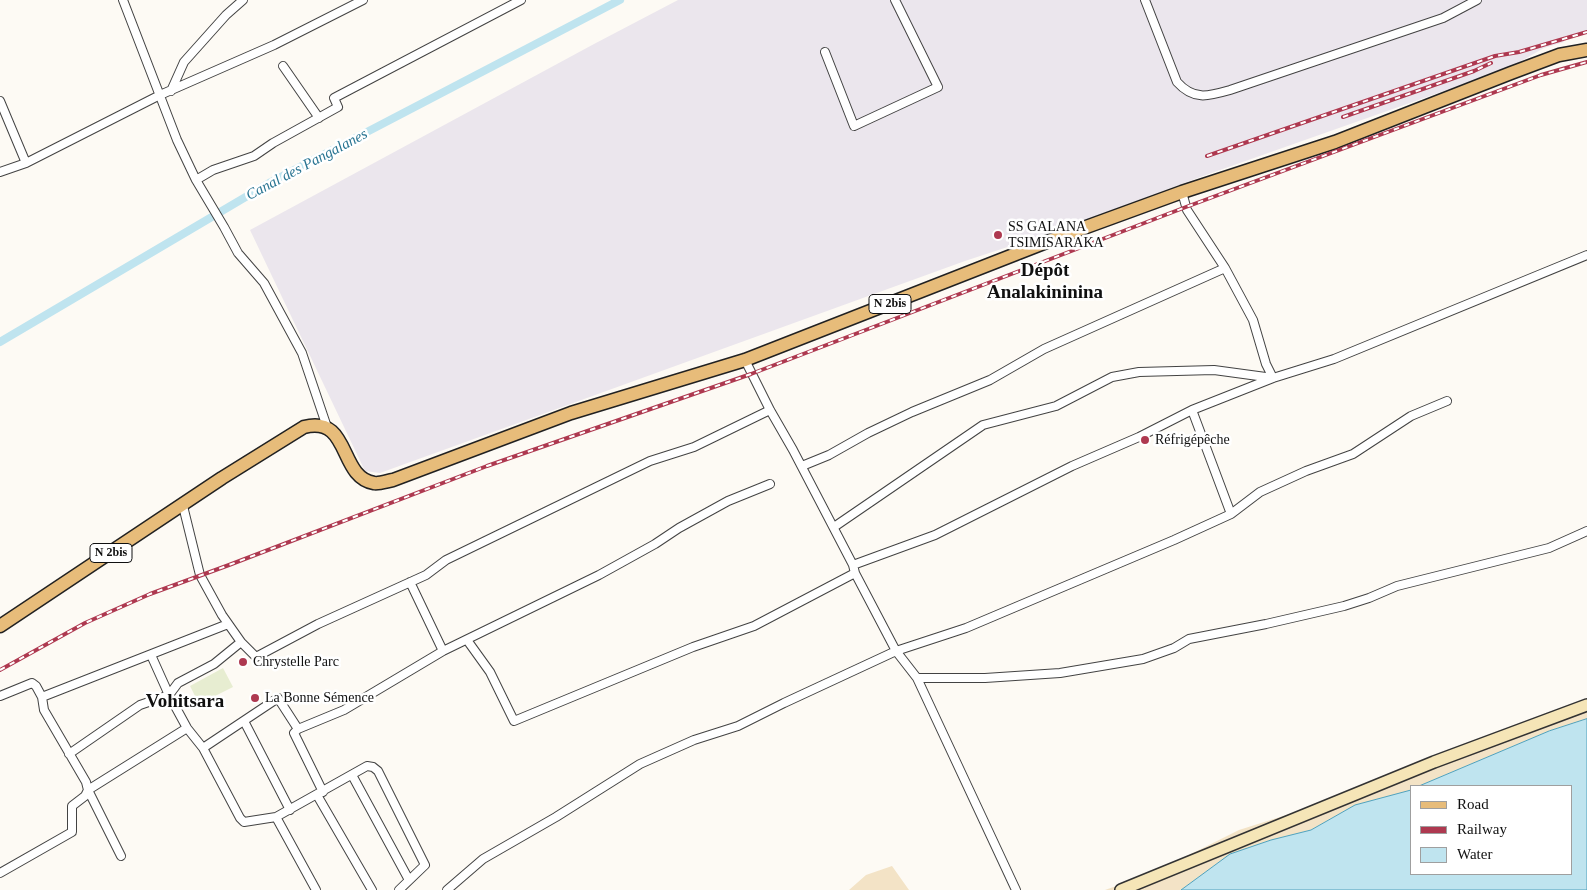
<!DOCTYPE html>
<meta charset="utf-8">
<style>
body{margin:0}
#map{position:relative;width:1587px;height:890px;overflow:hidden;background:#fdfaf4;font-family:"Times New Roman",serif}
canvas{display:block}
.legend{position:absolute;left:1410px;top:785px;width:162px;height:90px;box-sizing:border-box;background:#fff;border:1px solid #9f9f9f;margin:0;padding:6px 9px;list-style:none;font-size:15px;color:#101010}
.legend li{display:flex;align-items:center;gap:10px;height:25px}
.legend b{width:25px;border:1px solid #9f9f9f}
</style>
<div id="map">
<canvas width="1587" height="890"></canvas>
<ul class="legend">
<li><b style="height:6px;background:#e7bc7a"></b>Road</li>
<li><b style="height:6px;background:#ae3950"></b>Railway</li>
<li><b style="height:14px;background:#bfe4ef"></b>Water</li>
</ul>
</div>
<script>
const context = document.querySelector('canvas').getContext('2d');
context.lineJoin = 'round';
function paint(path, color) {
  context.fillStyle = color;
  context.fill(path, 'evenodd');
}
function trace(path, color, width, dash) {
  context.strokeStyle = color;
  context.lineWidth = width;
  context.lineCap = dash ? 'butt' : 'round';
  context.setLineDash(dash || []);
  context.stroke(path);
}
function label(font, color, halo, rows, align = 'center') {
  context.font = font + ' "Times New Roman",serif';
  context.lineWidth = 5;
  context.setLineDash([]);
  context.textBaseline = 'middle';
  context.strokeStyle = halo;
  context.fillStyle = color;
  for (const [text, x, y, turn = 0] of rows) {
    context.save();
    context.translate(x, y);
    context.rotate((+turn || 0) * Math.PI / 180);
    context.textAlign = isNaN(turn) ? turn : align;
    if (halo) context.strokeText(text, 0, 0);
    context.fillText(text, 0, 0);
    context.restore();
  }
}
paint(new Path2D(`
 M678,0H1587V31L1563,37L1564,42L1544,48L1509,68L1203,176L1050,233L965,261L380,473L365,471L250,230L594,44Z`), '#ebe6ed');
paint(new Path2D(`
 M1587,702V719L1549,731L1419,786H1411V790L1405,792L1355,805L1311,830L1271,840L1230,854L1181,890H1105L1153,873L1239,830L1365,790L1427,763L1465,744Z
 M892,866L909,890H849L866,875Z`), '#f3e3c6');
paint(new Path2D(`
 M223,668L233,687L199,704L190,686Z`), '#e7edd1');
const water = new Path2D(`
 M1587,719V890H1181L1230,854L1271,840L1311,830L1355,805L1411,790V874H1571V786H1419L1549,731Z`);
paint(water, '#bfe4ef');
trace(water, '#4fa1bc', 1);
trace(new Path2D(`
 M0,342L271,182L620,0`), '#bfe4ef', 8);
const street = new Path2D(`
 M123,0L177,140L196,180L224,227L238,253L264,283L302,353L327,427
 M1145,0L1177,82C1194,101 1209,96 1230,90L1443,18L1477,0
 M825,52L854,126L938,87L895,0
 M283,66L319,118
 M171,91L184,62L226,15L243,0
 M0,101L26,163
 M0,172L26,163L160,95L274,45L363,0
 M196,180L213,170L254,156L273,143L338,107L334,98L521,0
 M1182,192L1187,210L1225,268L1253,320L1266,364L1273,378
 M745,360L770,410L793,450L853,565L935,535L1072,466L1139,437L1192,410L1273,378L1334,359L1587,255
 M1192,410L1231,514
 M802,466L829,455L868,433L912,412L990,380L1044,349L1225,268
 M183,506L200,575L222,615L241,642L256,657L318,624L426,575L446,560L650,461L694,447L770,410
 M834,527L983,425L1056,406L1112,377L1139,372L1214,370L1273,378
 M853,565L855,573L896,651L966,628L1174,540L1231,514L1260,492L1306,471L1353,454L1411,416L1447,401
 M410,582L443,651
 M467,640L490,672L514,721L693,647L754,626L855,573
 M241,642L214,664L178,683L169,695L187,728L203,748L240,818L244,822L276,817L367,766L373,767L378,771L425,865L399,890
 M917,678L1016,890
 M0,696L32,683L36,686L42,697
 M244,721L290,810
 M203,748L278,698L298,729
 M69,754L140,705L169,695L151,655
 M352,775L409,880
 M323,792L294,733L298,729L344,710L443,651L599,575L655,544L679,528L728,501L770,484
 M317,795L372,890
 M276,817L316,890
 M121,856L88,790L86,782L44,710L42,697L228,624
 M0,873L72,832V806L85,796L88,790L187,728
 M447,890L483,859L556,817L640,764L694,740L738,726L784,703L896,651L917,678H985L1060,673L1143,659L1174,648L1189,639L1266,624L1344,606L1369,598L1397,586L1549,548L1587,531`);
const secondary = new Path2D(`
 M1121,890L1434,762L1587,705`);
const primary = new Path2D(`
 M0,626L222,478L304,427C351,415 338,477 374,483C379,484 387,481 393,480L571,413L745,360L1067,234L1182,192L1335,142L1511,73L1559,55L1587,50`);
trace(street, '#434343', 10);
trace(secondary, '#323232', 14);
trace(primary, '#212121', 15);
trace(street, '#fff', 8);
trace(secondary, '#f5e5b7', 11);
trace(primary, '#e7bc7a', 12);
const rail = new Path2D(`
 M1343,117L1474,71L1491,63
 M1207,156L1495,56L1519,52L1587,32
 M0,670L85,623L150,594L229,565L487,466L751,374L1186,207L1541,75L1587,62`);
trace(rail, '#ae3950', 4);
trace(rail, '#fff', 2, [5.5]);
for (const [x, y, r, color] of [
 [998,235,5,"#ae3950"],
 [1145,440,5,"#ae3950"],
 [243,662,5,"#ae3950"],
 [255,698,5,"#ae3950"]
]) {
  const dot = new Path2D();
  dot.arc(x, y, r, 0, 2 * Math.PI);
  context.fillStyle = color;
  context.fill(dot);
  trace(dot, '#fff', 2);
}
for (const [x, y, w] of [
 [890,304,42],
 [111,553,42]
]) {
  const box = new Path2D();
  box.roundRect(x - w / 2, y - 9.5, w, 19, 4);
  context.fillStyle = '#fff';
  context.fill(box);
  trace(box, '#101010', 1);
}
label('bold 12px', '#101010', null, [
 ["N 2bis",890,304],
 ["N 2bis",111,553]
]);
label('14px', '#101010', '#fff', [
 ["SS GALANA",1008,227],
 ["TSIMISARAKA",1008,243],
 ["Réfrigépêche",1155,440],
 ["Chrystelle Parc",253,662],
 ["La Bonne Sémence",265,698]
], 'left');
label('italic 15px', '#287492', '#fff', [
 ["Canal des Pangalanes",307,165,-28]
]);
label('bold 19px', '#101010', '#fff', [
 ["Dépôt",1045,271],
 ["Analakininina",1045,293],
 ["Vohitsara",185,702]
]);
</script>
